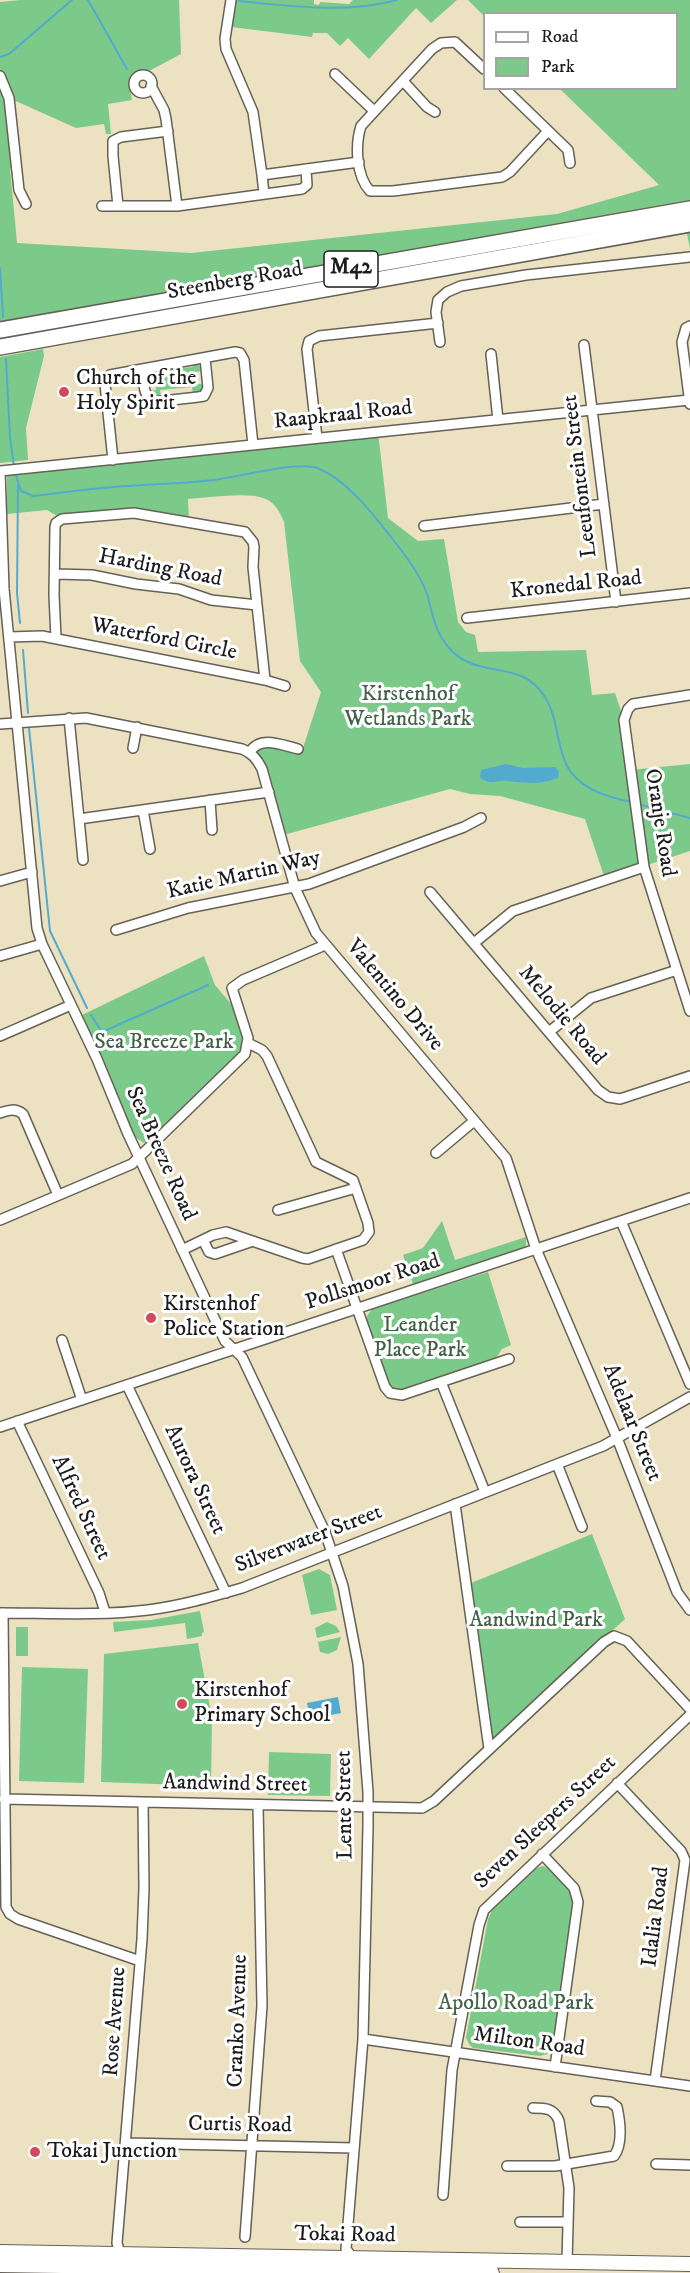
<!DOCTYPE html>
<style>
body{margin:0}
#map{position:relative;width:690px;height:2273px;overflow:hidden;background:#ece2c2;font-family:"IM FELL DW Pica",serif}
canvas{display:block}
.legend{position:absolute;left:483px;top:12px;width:195px;height:78px;box-sizing:border-box;background:#fff;border:2px solid #a4a4a4;margin:0;padding:8px 10px;list-style:none;font-size:18px;color:#1c1c1c}
.legend li{display:flex;align-items:center;gap:12px;height:30px}
.legend b{width:30px;border:2px solid #a4a4a4}
</style>
<div id="map">
<canvas width="690" height="2273"></canvas>
<ul class="legend">
<li><b style="height:8px;background:#fff"></b>Road</li>
<li><b style="height:16px;background:#7cca89"></b>Park</li>
</ul>
</div>
<script>
const context = document.querySelector('canvas').getContext('2d');
context.lineJoin = 'round';
function paint(path, color) {
  context.fillStyle = color;
  context.fill(path, 'evenodd');
}
function trace(path, color, width, dash) {
  context.strokeStyle = color;
  context.lineWidth = width;
  context.lineCap = dash ? 'butt' : 'round';
  context.setLineDash(dash || []);
  context.stroke(path);
}
function label(font, color, halo, rows, align = 'center') {
  context.font = font + ' "IM FELL DW Pica",serif';
  context.lineWidth = 6;
  context.setLineDash([]);
  context.textBaseline = 'middle';
  context.strokeStyle = halo;
  context.fillStyle = color;
  for (const [text, x, y, turn = 0] of rows) {
    context.save();
    context.translate(x, y);
    context.rotate((+turn || 0) * Math.PI / 180);
    context.textAlign = isNaN(turn) ? turn : align;
    if (halo) context.strokeText(text, 0, 0);
    context.fillText(text, 0, 0);
    context.restore();
  }
}
paint(new Path2D(`
 M21,0H179L181,54L151,70L136,72L129,82L132,100L108,104L111,134H106L104,124L76,128L9,98L0,76V2Z
 M234,0H314V4L319,5L320,2L349,4L353,0H457L431,23L416,8L369,59L348,38L340,46L327,33H313L312,37L231,27Z
 M468,0H690V249L681,203L0,321V86L9,114L13,165L10,169L17,243L191,253L557,214L659,185L560,89L676,88V14H484V16Z
 M43,349L44,356L26,428L28,460L0,463V357Z
 M195,364L199,365L202,371L195,372L196,384H204L203,390L193,394L192,387L160,390L161,397L153,398L149,391L156,390L155,378H147V377L161,368L167,370L192,367Z
 M378,432L388,518L418,541L444,539L458,622L466,632L475,635L478,652L586,650L592,695L615,693L624,720L630,770L690,764V851L605,879L585,819L500,796L470,794L450,789L280,836L262,769L250,752L258,743L303,748L321,692L300,661L284,522C280,512 274,501 263,498C246,492 207,498 188,499L189,522L134,513L62,519L47,510L7,514V471Z
 M204,956L215,985L232,1005L244,1040L243,1049L152,1140L144,1143L135,1137L82,1015Z
 M442,1221L455,1260L526,1237V1246L521,1251L414,1287L403,1255L423,1248Z
 M488,1272L511,1345L502,1349L496,1358L403,1390H394L387,1384L367,1323V1316L372,1309Z
 M592,1534L625,1619L492,1742L471,1583Z
 M319,1569L330,1575L337,1610L311,1615L302,1575Z
 M200,1611L204,1632L202,1633V1636L187,1639L185,1623L114,1632L113,1622L151,1620Z
 M327,1622L336,1626L340,1632L317,1638L315,1628Z
 M16,1627H28V1656H16Z
 M341,1637L337,1650L328,1654L320,1652L318,1642Z
 M198,1643L212,1718L211,1786L101,1782L104,1654Z
 M22,1667L88,1669L84,1783L19,1781Z
 M269,1752L331,1754L330,1796L268,1795Z
 M543,1866C556,1871 570,1888 575,1901L553,2049L547,2054L540,2056L473,2048L469,2044L466,2038L488,1919L492,1910L534,1869Z`), '#7cca89');
paint(new Path2D(`
 M506,764L523,768L555,767L559,771L558,778C540,785 526,783 508,781C498,779 489,787 480,777L481,770Z
 M338,1697L341,1713L310,1719L307,1703Z`), '#52aacf');
trace(new Path2D(`
 M88,0L127,69
 M239,1C290,6 346,14 397,0
 M0,57L9,54L72,0
 M0,268L3,317
 M6,359L10,438L14,466
 M15,472L21,491L33,496C60,493 87,489 114,487C147,484 181,484 214,480C237,477 298,461 317,468C349,480 380,523 401,550C411,563 423,581 428,597C433,617 436,635 451,650C479,680 521,658 545,697C558,718 556,744 567,766C579,789 609,798 633,802
 M18,485L17,593L20,623
 M23,650L28,713
 M29,728L50,931L87,1008
 M638,804L690,818
 M91,1015L102,1032L208,985`), '#52aacf', 2);
const minor = new Path2D(`
 M231,0L225,39L226,49L253,112L262,175
 M484,69L455,42L441,43L432,49L361,126C355,145 356,176 370,191H393L502,177L510,172L548,131
 M335,74L374,111
 M134 84a9 9 0 1 1 18 0a9 9 0 1 1-18 0Z
 M0,76L9,98L19,190L26,204
 M403,81L427,107L435,112
 M151,86L164,110L166,119L177,206
 M504,88L568,150L570,163
 M264,194L262,175L359,162
 M102,206H177L302,189L307,185L306,169
 M118,206L113,156V141L121,137L168,131
 M690,326L686,328L682,342L690,404
 M440,342L436,312L438,300L447,292L461,286L526,275L690,257
 M584,345L616,602
 M491,354L498,420
 M143,370C144,381 142,396 154,402L198,397L204,396L208,388L205,358
 M317,438L307,349L309,341L319,336L438,323
 M113,460L105,384L110,375L235,352L240,353L244,360L253,445
 M0,471L4,589L37,928L42,944L97,1059L128,1134L225,1341L242,1357L325,1532L343,1586L358,1664L368,1792V1827L363,2039L346,2249L352,2257V2261
 M0,471L689,400
 M424,526L604,504
 M56,574L92,575L136,584L179,589L211,600L257,605
 M467,618L690,593
 M9,637L42,636L265,680L285,686
 M56,638L54,595L55,527L56,523L62,519L134,513L245,532L253,542L254,547L253,567L265,680
 M690,695L633,704L628,709L624,720L644,867L690,1011
 M69,718L79,819L269,792
 M0,724L86,718L242,749C252,753 257,759 262,769L295,888L316,933L506,1158L536,1249L617,1438L677,1592L690,1610
 M133,748L137,727
 M250,752C260,735 282,745 298,749
 M210,800L212,830
 M143,810L150,849
 M79,819L83,860
 M0,881L32,872
 M430,892L598,1090L608,1097L620,1099L690,1076
 M116,930L188,908L309,884L464,827L481,818
 M474,943L513,911L644,867
 M0,956L42,944
 M549,1032L591,998L677,970
 M0,1036L71,1005
 M0,1113C9,1110 15,1108 23,1114L58,1195
 M436,1153L474,1121
 M278,1210L356,1188
 M0,1220L132,1164L245,1054L248,1038L232,988L243,980L325,945
 M621,1221L690,1384
 M203,1240L209,1252L215,1254L253,1241
 M336,1249L385,1387L390,1393L402,1395L509,1359
 M182,1250L213,1235L226,1232L302,1258L308,1259L363,1240L369,1232L368,1223L353,1180L316,1162L267,1056L262,1050L248,1043
 M62,1340L82,1400
 M441,1382L485,1492
 M127,1385L226,1593
 M17,1421L99,1593L105,1612
 M0,1427L690,1198
 M557,1464L582,1527
 M455,1504L489,1749
 M0,1613C49,1613 99,1616 148,1610C180,1606 211,1597 242,1588L603,1446L690,1397
 M3,1613L6,1907L10,1914L18,1919L140,1961
 M617,1783L681,1851L685,1860L655,2081
 M4,1799L422,1808L434,1801L604,1642L614,1636L627,1641L690,1709
 M542,1854L574,1888L578,1902L555,2067
 M363,2039L690,2086
 M533,2108C545,2108 554,2108 559,2121L569,2188L567,2262
 M126,2143L354,2148
 M656,2164L690,2165
 M507,2166H555L614,2156C623,2144 620,2121 617,2107L610,2102L596,2101
 M443,2195L452,2070L479,1925L484,1910L690,1715
 M520,2222H568
 M245,2237L262,2006L258,1805
 M121,2257L117,2243L142,1939L144,1888L143,1802`);
const secondary = new Path2D(`
 M0,2252L690,2264
 M0,2265L492,2273`);
const primary = new Path2D(`
 M0,330L690,209
 M0,347L690,224`);
trace(minor, '#656156', 12);
trace(secondary, '#656156', 16);
trace(primary, '#656156', 18);
trace(minor, '#fff', 9);
trace(secondary, '#fff', 14);
trace(primary, '#fff', 15);
for (const [x, y, r, color] of [
 [64,392,6,"#d1495b"],
 [151,1318,6,"#d1495b"],
 [182,1704,6,"#d1495b"],
 [35,2152,6,"#d1495b"]
]) {
  const dot = new Path2D();
  dot.arc(x, y, r, 0, 2 * Math.PI);
  context.fillStyle = color;
  context.fill(dot);
  trace(dot, '#fff', 2);
}
for (const [x, y, w] of [
 [351,269,54]
]) {
  const box = new Path2D();
  box.roundRect(x - w / 2, y - 18, w, 36, 4.5);
  context.fillStyle = '#fff';
  context.fill(box);
  trace(box, '#1c1c1c', 1.5);
}
label('bold 21px', '#1c1c1c', null, [
 ["M42",351,269]
]);
label('22px', '#1c1c1c', '#fff', [
 ["Steenberg Road",235,282,-10],
 ["Raapkraal Road",343,416,-6],
 ["Leeufontein Street",581,476,-97],
 ["Harding Road",160,569,11],
 ["Kronedal Road",576,586,-6],
 ["Waterford Circle",164,640,11],
 ["Oranje Road",659,823,81],
 ["Katie Martin Way",244,876,-13],
 ["Valentino Drive",394,996,50],
 ["Melodie Road",561,1016,50],
 ["Sea Breeze Road",160,1154,66],
 ["Pollsmoor Road",373,1283,-18],
 ["Adelaar Street",631,1423,68],
 ["Aurora Street",194,1480,65],
 ["Alfred Street",80,1508,65],
 ["Silverwater Street",309,1540,-21],
 ["Aandwind Street",235,1785,1],
 ["Lente Street",346,1805,-91],
 ["Seven Sleepers Street",546,1823,-43],
 ["Idalia Road",657,1917,-83],
 ["Cranko Avenue",239,2021,-88],
 ["Rose Avenue",116,2022,-86],
 ["Milton Road",529,2043,8],
 ["Curtis Road",240,2126,1],
 ["Tokai Road",345,2236,1]
]);
label('22px', '#1c1c1c', '#fff', [
 ["Church of the",76,379],
 ["Holy Spirit",76,404],
 ["Kirstenhof",163,1305],
 ["Police Station",163,1330],
 ["Kirstenhof",194,1691],
 ["Primary School",194,1716],
 ["Tokai Junction",47,2152]
], 'left');
label('22px', '#426248', '#fff', [
 ["Kirstenhof",408,695],
 ["Wetlands Park",408,720],
 ["Sea Breeze Park",164,1043],
 ["Leander",420,1326],
 ["Place Park",420,1351],
 ["Aandwind Park",536,1621],
 ["Apollo Road Park",516,2004]
]);
</script>
